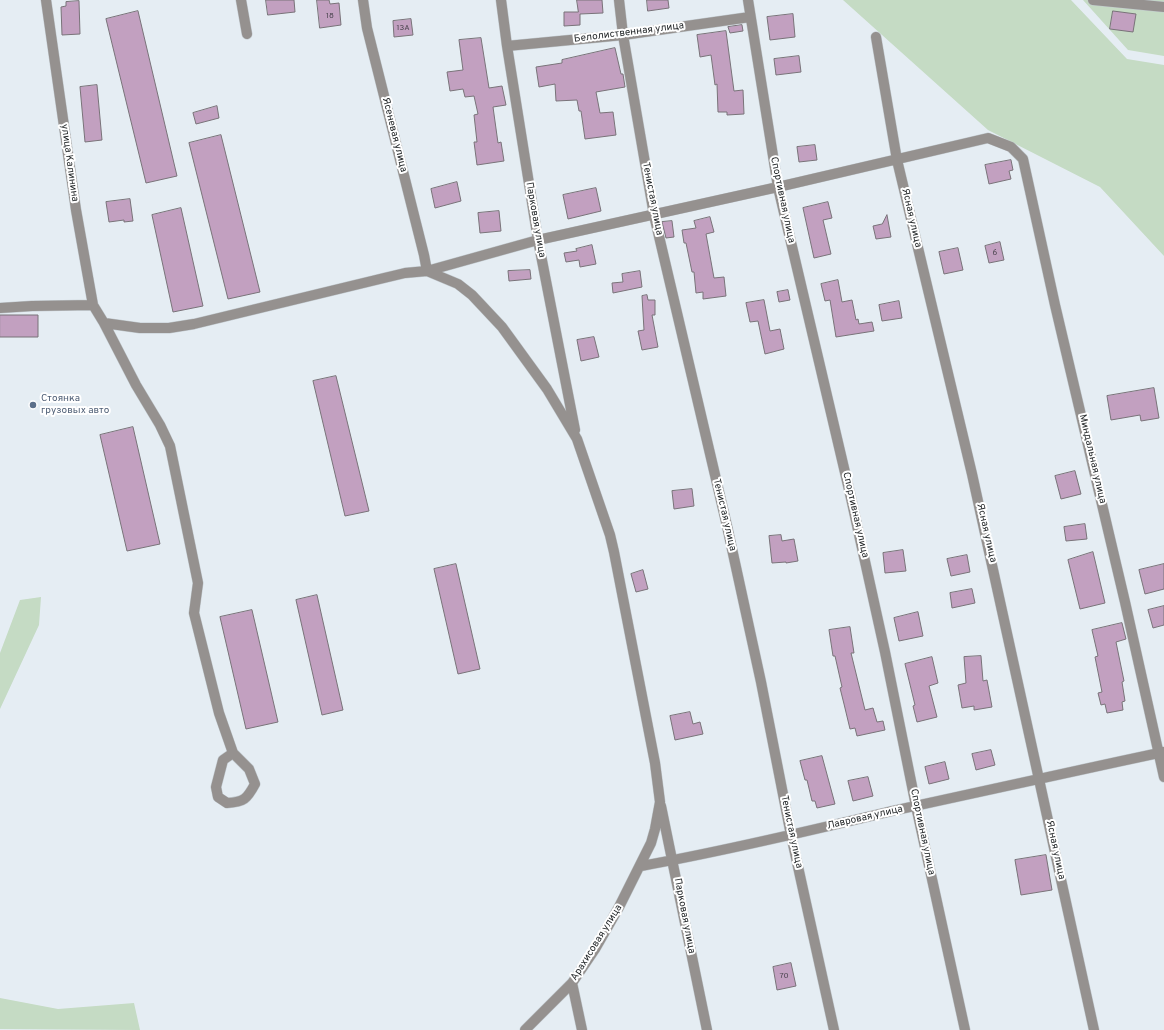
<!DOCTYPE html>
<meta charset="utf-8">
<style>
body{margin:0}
canvas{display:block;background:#e5edf3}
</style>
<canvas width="1164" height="1030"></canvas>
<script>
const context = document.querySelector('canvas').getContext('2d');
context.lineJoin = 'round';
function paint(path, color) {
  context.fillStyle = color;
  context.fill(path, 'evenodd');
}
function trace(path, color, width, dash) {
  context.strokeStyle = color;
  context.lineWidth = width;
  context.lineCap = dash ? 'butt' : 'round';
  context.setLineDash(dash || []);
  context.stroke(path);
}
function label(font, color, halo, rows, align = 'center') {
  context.font = font + ' Overpass,sans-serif';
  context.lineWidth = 4;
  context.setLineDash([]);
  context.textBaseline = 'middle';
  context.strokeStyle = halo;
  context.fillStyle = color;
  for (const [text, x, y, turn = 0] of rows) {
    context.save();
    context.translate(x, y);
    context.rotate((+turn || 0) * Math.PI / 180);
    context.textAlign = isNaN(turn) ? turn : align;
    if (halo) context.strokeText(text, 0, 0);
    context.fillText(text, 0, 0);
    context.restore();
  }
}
paint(new Path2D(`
 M843,0H1071L1127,59L1164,65V256L1100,187L988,130Z
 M1083,0H1164V56L1128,50Z
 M41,597L39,625L0,709V653L20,600Z
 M0,998L58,1009L134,1003L140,1030L0,1029Z`), '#c5dbc4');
const building = new Path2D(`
 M266,0H294L295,12L268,15Z
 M317,0H329L330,4L339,3L341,25L320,28Z
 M577,0H602L603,13L580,14V25L564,26V12H578Z
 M647,0H668L669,8L648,11Z
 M79,1L80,34L62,35L61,7L66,6V2Z
 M138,11L177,176L146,183L106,19Z
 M1113,11L1136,14L1133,32L1110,29Z
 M793,14L795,37L770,40L767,17Z
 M411,19L413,35L394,37L393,21Z
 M742,25L743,31L730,33L728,27Z
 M726,31L734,91L743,90L744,114L727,115V112H718L717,84L715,85L711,55L700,57L697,35Z
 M481,38L489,88L502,86L506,105L493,107L498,143L501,142L504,161L477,165L474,142H477L474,115L478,114L474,96L465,97L463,89L450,91L447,72L463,70L459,40Z
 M615,48L621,74H623L625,87L596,92L600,113L613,112L616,135L585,139L581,111H579L577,100L556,101L555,84L539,87L536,67L562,63V60Z
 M799,56L801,72L776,75L774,59Z
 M97,85L102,140L85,142L80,87Z
 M217,106L219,118L196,124L193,113Z
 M221,135L260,292L228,299L189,143Z
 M815,145L817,160L799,162L797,147Z
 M1011,160L1013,170L1009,171L1011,179L989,184L985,165Z
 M457,182L461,201L435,208L431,189Z
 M596,188L601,211L568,219L563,195Z
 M130,199L133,221L124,222V220L109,222L106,202Z
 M828,202L832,218L823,220L831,254L814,258L803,208Z
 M181,208L203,306L173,312L152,215Z
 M499,211L501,231L480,233L478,213Z
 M887,215L891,237L876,239L873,226L882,224Z
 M710,217L714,232L706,234L714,278L724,277L726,296L703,299V292L696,293L694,272H692L686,243H684L682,230L696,228L694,221Z
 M672,221L674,237L666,238L662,222Z
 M1000,242L1004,260L989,263L985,246Z
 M592,245L596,264L580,267L579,260L566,262L564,253L577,251L576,249Z
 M958,248L963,270L944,274L939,252Z
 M530,270L531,279L509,281L508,271Z
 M640,271L642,287L613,293L612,283L623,282L622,274Z
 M838,280L842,302L852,300L856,320L858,319L859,324L872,322L874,331L836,337L830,300L825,301L821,284Z
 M788,290L790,300L779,302L777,292Z
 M647,295L648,300H655V315H652L658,347L642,350L638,331L644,330L642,296Z
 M764,300L770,331L780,329L784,349L765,354L758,321L750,322L746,303Z
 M899,301L902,318L882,321L879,305Z
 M0,315H38V337H0Z
 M594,337L599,357L581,361L577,340Z
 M336,376L369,511L345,516L313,381Z
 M1154,388L1159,418L1141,421L1140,415L1111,420L1107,396Z
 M133,427L160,544L127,551L100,435Z
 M1075,471L1081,494L1061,499L1055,476Z
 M692,489L694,506L674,509L672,491Z
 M1085,524L1087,539L1066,541L1064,527Z
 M781,535L782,541L794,539L798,561L786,563V562L772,563L769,536Z
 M903,550L906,571L885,573L883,553Z
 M1093,552L1105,603L1080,609L1068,560Z
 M967,555L970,572L951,576L947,559Z
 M456,564L480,669L458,674L434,569Z
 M1164,564V589L1145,594L1139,570Z
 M643,570L648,589L636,592L631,574Z
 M972,589L975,603L952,608L950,593Z
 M317,595L343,710L322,715L296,600Z
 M1164,606V625L1153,628L1148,610Z
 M252,610L278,722L246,729L220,617Z
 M918,612L923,636L899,641L894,618Z
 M1122,623L1126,639L1116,642L1124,681L1122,682L1125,701L1122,702L1123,710L1107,713L1105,704L1101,705L1098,693L1102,692L1095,657L1098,656L1092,630Z
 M850,627L854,653H851L865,710L873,708L877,722L883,721L885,730L857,736L855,728L850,729L844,704L840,688L842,687L835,656H833L829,630Z
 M981,656L983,681L987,680L992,707L974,710V706L962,708L958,685L966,683L964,657Z
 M932,657L938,683L929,686L937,717L917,722L913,706L915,705L905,664Z
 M690,712L693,724L700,722L703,734L675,740L670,716Z
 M991,750L995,765L976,770L972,754Z
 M822,756L835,804L817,808L815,801H812L807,780H805L800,761Z
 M945,762L949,779L929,784L925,767Z
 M868,777L873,796L853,801L848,781Z
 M1046,855L1052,890L1021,895L1015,860Z
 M791,963L796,986L777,990L773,967Z`);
paint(building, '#c2a0c0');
trace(building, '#797379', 1);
const minor = new Path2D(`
 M46,0L76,210L93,305L104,323L136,385L160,425L170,446L198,583L194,613L219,713L233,753L249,769L255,784C247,799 244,802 227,803L218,797L216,787L223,760L233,753
 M241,0L247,34
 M363,0L367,28L424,255L427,271
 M501,0L507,46L538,240L575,430
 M619,0L623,35L654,215L727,526L761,682L791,835L834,1030
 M748,0L778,187L851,498L885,652L916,806L965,1030
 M1093,0L1164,7
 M876,37L897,160L972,474L1094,1030
 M507,46L623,35L750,17
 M427,271L458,284L472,295L502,327L547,389L577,439L610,535L614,552L655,763L660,802L655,829L651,843L619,907L595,949L572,983L525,1030
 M0,308L32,306L93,305
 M104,323L140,328H169L194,324L384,278L405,273L427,271L538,240L778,187L988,138L1011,147L1023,159L1055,305L1125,602L1164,777
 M661,806L707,1030
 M641,866C725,851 809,831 892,811C982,791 1073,771 1164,752
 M572,983L582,1030`);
trace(minor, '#c2cacf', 11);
trace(minor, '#95918f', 10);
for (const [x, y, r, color] of [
 [33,405,4,"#5c6f8a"]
]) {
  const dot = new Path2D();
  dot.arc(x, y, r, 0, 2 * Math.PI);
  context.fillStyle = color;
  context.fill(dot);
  trace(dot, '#fff', 1.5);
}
label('8px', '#4c4650', null, [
 ["18",330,16],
 ["13А",403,28],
 ["6",995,253],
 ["70",784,976]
]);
label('10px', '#24282a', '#fff', [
 ["Белолиственная улица",629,33,-7],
 ["Ясеневая улица",394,135,76],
 ["улица Калинина",69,163,82],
 ["Тенистая улица",652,199,79],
 ["Спортивная улица",782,200,78],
 ["Ясная улица",911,218,77],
 ["Парковая улица",535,220,80],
 ["Миндальная улица",1092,459,77],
 ["Тенистая улица",724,515,77],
 ["Спортивная улица",855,515,77],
 ["Ясная улица",986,533,77],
 ["Лавровая улица",865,818,-13],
 ["Тенистая улица",791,832,78],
 ["Спортивная улица",922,832,78],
 ["Ясная улица",1055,850,78],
 ["Парковая улица",684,916,79],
 ["Арахисовая улица",597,943,-58]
]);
label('10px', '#4e5e75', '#fff', [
 ["Стоянка",41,399],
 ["грузовых авто",41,411]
], 'left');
</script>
